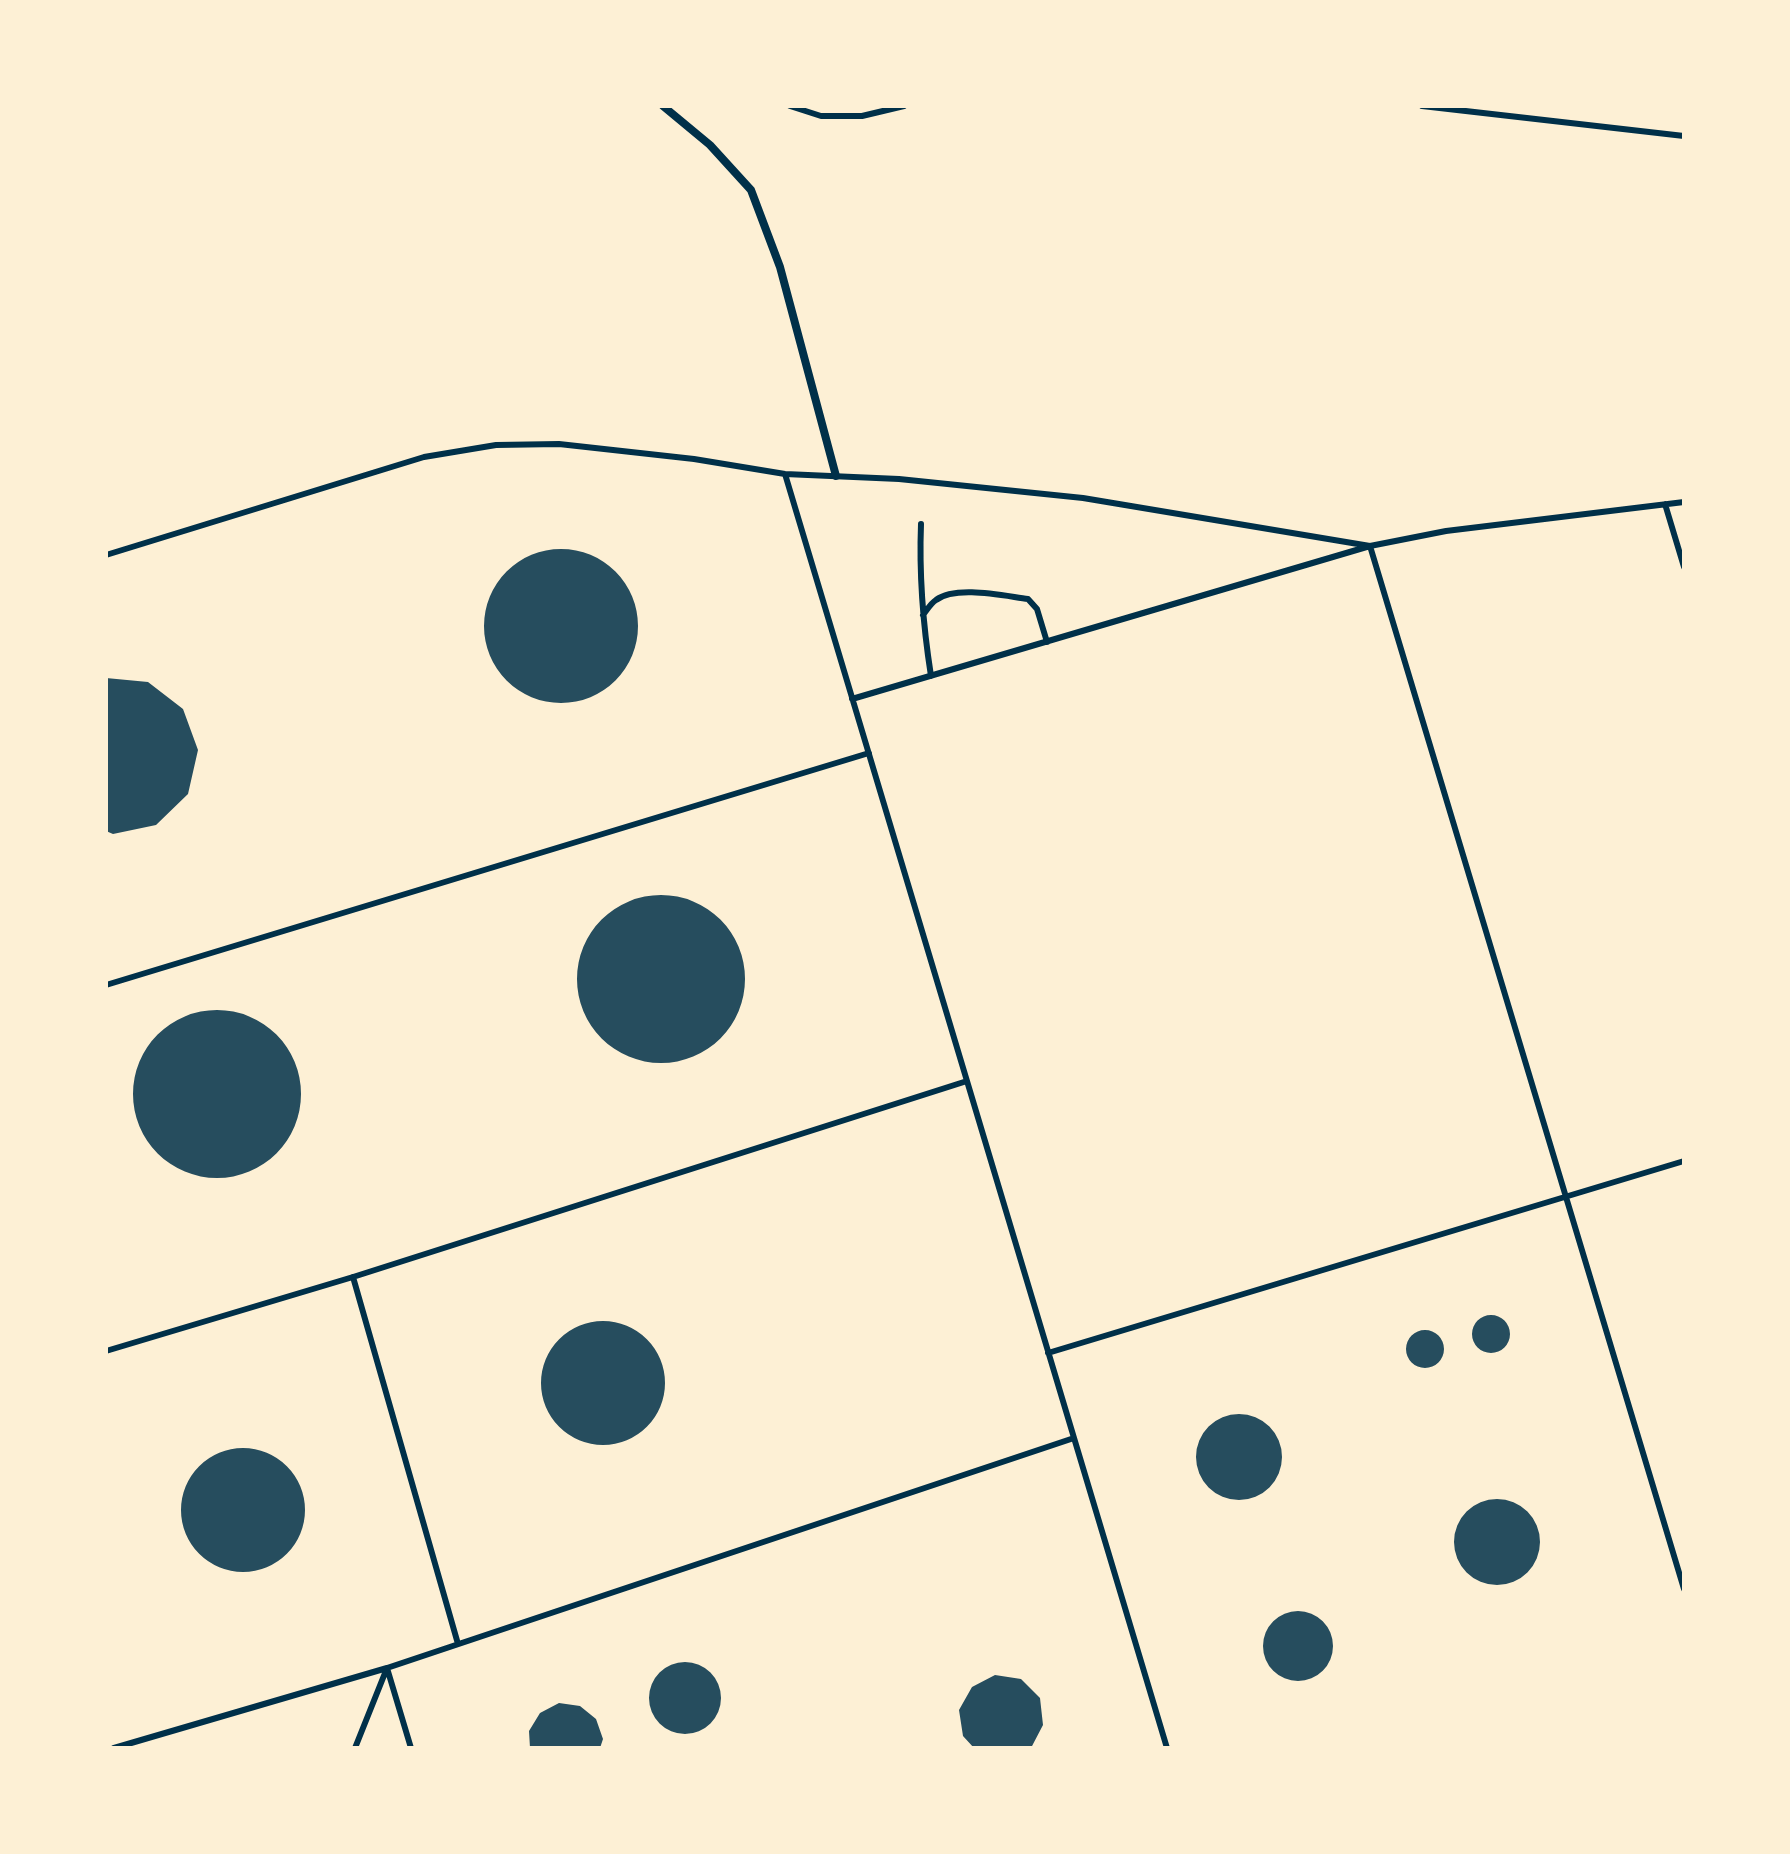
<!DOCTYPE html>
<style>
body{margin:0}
#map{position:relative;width:1790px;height:1854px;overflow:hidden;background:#fdf0d5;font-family:Commissioner,sans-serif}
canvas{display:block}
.frame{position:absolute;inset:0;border:108px solid #fdf0d5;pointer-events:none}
</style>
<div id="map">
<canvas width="1790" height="1854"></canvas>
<div class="frame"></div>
</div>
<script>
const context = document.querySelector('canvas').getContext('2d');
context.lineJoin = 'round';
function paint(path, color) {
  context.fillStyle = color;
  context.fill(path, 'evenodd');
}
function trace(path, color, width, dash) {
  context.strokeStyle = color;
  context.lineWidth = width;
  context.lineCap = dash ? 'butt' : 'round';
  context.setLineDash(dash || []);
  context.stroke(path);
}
paint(new Path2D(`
 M484 626a77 77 0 1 1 154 0a77 77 0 1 1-154 0Z
 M106,678L148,682L183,709L198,750L188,794L156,825L113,834L106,831Z
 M577 979a84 84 0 1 1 168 0a84 84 0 1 1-168 0Z
 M133 1094a84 84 0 1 1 168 0a84 84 0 1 1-168 0Z
 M1472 1334a19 19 0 1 1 38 0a19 19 0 1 1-38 0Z
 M541 1383a62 62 0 1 1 124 0a62 62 0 1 1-124 0Z
 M1406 1349a19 19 0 1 1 38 0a19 19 0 1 1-38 0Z
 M1196 1457a43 43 0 1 1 86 0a43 43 0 1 1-86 0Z
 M181 1510a62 62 0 1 1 124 0a62 62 0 1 1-124 0Z
 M1454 1542a43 43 0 1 1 86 0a43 43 0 1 1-86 0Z
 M1263 1646a35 35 0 1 1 70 0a35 35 0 1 1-70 0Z
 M649 1698a36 36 0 1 1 72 0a36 36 0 1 1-72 0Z
 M995,1675L1021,1679L1040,1698L1043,1725L1031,1748H974L963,1736L959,1710L972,1687Z
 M559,1703L580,1706L596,1719L603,1739L600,1748H530L529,1731L540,1713Z`), '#264d5e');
trace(new Path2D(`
 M790,106L821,116H862L904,106
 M1422,106L1684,136
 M785,474L1167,1748
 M1665,504L1684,567
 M921,524C919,575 923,625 931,676
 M106,555L424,457L496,445L559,444L694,459L785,474L899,479L1083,498L1370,546L1446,531L1684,502
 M923,615C927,610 931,603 936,600C956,585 1004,596 1028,599L1037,609L1047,642
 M852,699L1370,546L1684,1589
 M106,985L869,753
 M353,1277L458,1644
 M106,1351L353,1277L967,1081
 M1048,1353L1684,1161
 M114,1748L387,1668L1074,1438
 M355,1748L387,1668L411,1748`), '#003049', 6);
trace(new Path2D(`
 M663,106L710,145L751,190L780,267L836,476`), '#003049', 8);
</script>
